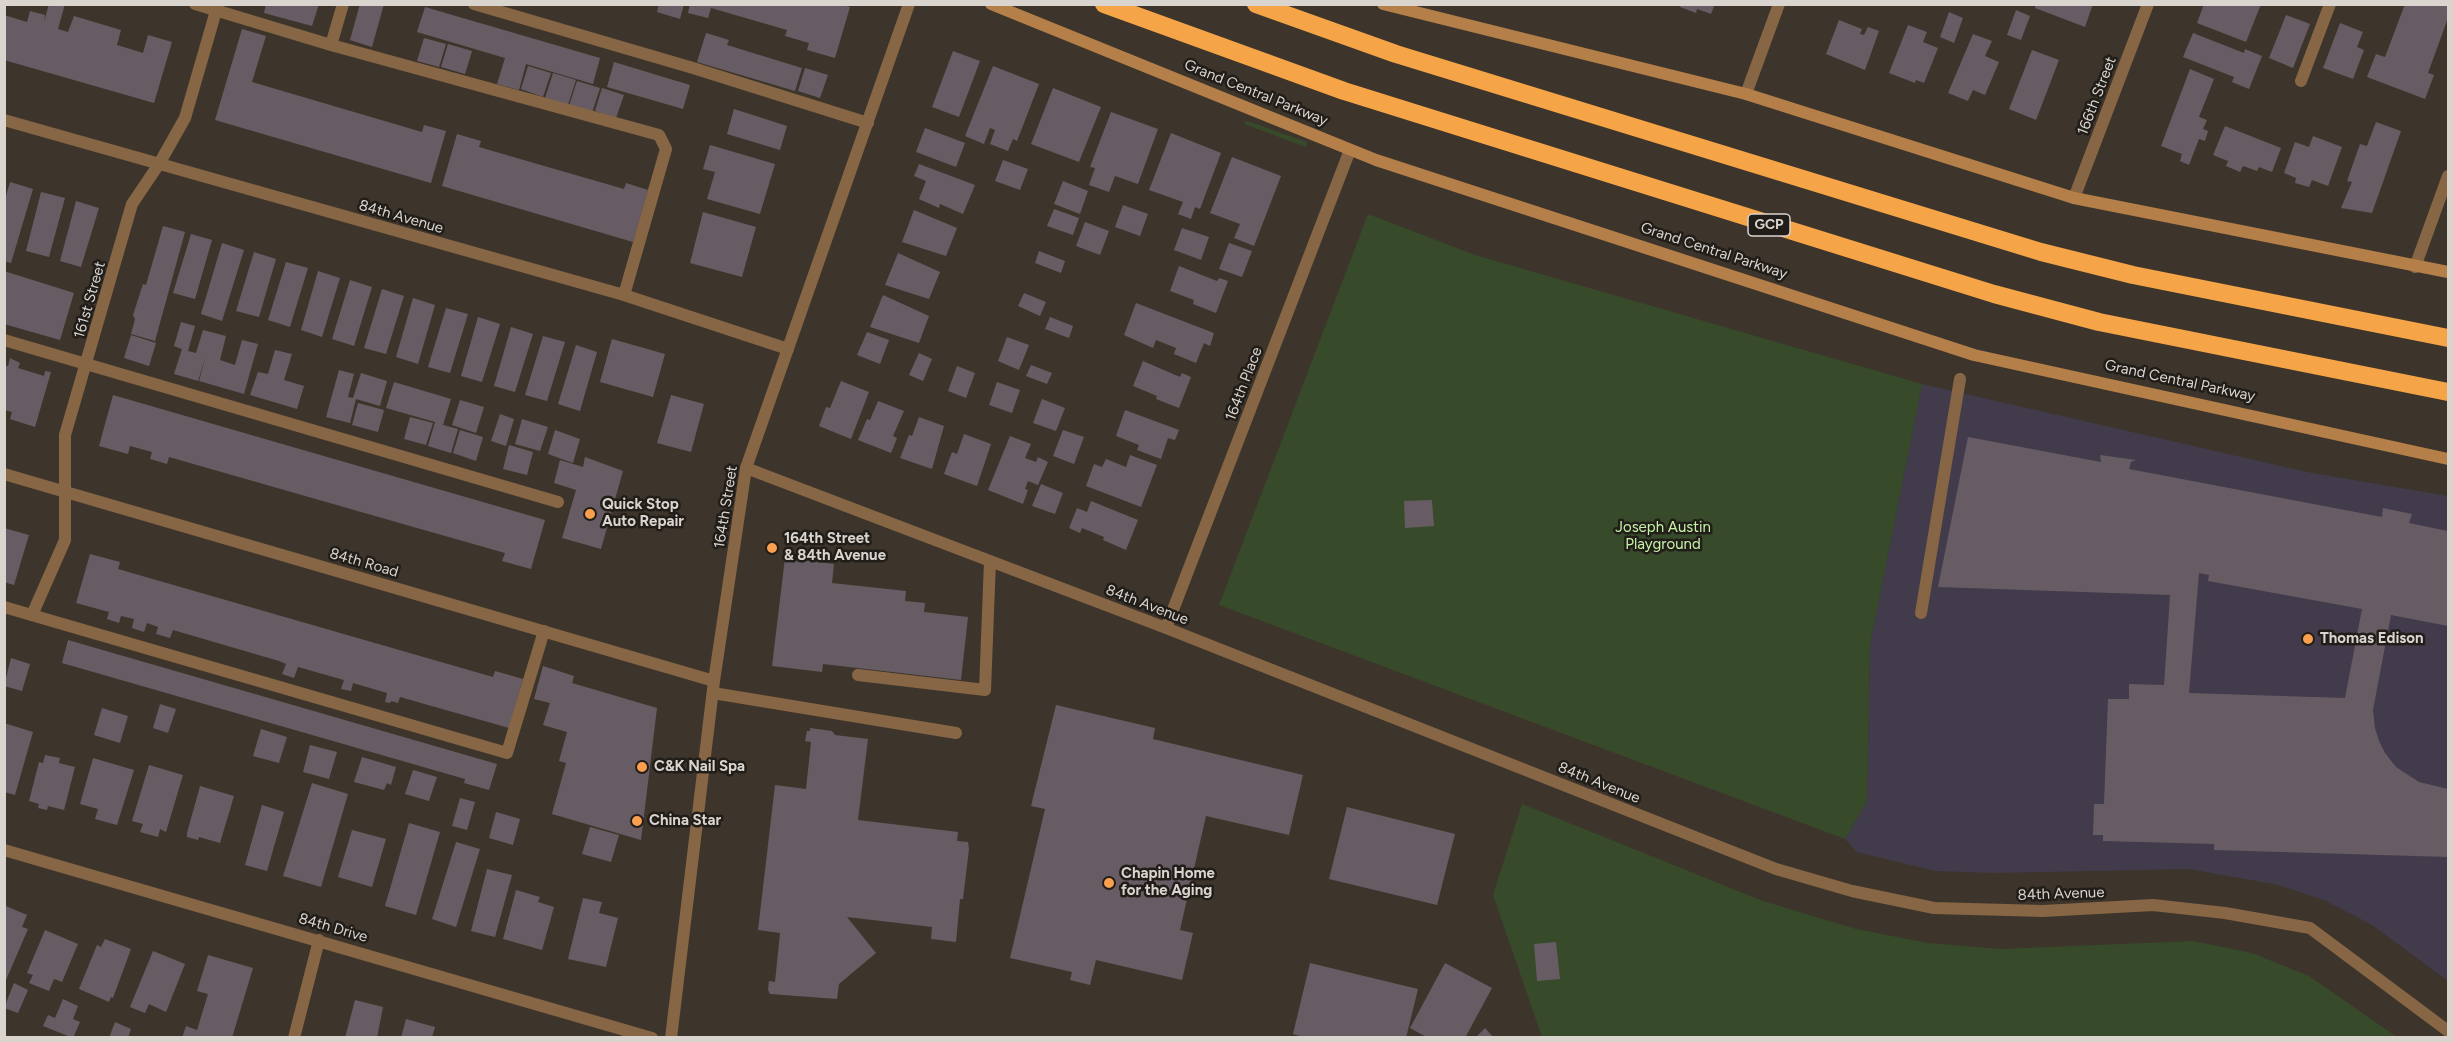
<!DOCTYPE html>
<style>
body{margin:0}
#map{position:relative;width:2453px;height:1042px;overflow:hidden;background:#3d352b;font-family:Figtree,sans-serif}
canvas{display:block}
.frame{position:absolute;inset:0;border:6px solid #dad4cf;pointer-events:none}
</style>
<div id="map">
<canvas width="2453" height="1042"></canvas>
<div class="frame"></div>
</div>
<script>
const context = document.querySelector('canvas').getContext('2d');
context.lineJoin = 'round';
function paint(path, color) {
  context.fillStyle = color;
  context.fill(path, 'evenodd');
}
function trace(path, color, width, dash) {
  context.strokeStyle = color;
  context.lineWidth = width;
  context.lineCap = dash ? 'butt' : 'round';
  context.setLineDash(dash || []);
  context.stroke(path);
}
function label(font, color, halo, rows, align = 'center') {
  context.font = font + ' Figtree,sans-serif';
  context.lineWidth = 5;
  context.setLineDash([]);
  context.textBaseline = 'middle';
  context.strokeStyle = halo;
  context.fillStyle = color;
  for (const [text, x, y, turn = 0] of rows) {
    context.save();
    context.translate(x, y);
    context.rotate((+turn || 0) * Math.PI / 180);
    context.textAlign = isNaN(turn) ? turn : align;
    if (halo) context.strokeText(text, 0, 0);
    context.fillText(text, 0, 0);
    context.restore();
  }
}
paint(new Path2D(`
 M1922,384L2307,472L2448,496V981L2372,925L2326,901L2279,885L2189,869L1995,873L1935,871L1857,852L1845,839L1867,801L1870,644Z`), '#413b4b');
paint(new Path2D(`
 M1247,121L1307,142L1306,147L1244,124Z
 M1368,214L1475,255L1922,384L1870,644L1867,801L1845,839L1219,605Z
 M1522,804L1763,901L1856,929L1928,943L2000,949L2193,941L2252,953L2309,976L2397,1037H1542L1493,895Z`), '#374a2a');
paint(new Path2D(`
 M49,4H65L58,29L68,32L74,16L121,30L117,45L143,53L148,35L172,42L154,103L4,60V15L27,22L30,11L45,15L44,22Z
 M266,4H319L312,26L264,13Z
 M360,4H384L372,47L350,40Z
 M659,4H684L680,19L657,12Z
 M690,4H840L850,7L835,58L807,50L809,43L785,36L787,30L711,8L708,18L688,13Z
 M1681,4H1715L1711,14L1697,9L1696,13L1680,7Z
 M2036,4H2093L2085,27L2035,8Z
 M2204,4H2261L2246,42L2197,23Z
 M2405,4H2448V18L2428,73L2434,75L2425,99L2367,77L2376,54L2385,57Z
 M425,7L600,58L593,84L526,64L519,90L497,84L505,58L417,32Z
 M2016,10L2030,16L2021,40L2007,35Z
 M1949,12L1963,18L1954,43L1940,37Z
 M2286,15L2310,24L2293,68L2269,58Z
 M1839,20L1862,29L1860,34L1864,35L1868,27L1879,31L1865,70L1826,54Z
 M2340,23L2363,32L2357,47L2364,50L2353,79L2323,68Z
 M1908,25L1927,32L1923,42L1938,48L1924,83L1916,80L1915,83L1889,73Z
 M242,29L266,36L252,82L422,132L424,125L446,131L431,183L215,120Z
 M706,33L729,40L727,45L802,68L795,91L697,62Z
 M2193,33L2244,53L2245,49L2262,56L2249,89L2232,82L2234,77L2183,57Z
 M1973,34L1992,41L1985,56L1999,62L1985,95L1973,90L1968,101L1948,93Z
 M424,38L446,44L439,67L417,61Z
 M448,44L472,51L465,74L441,67Z
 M2032,50L2059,60L2036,120L2009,109Z
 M953,51L980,61L959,117L932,107Z
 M614,62L690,85L683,109L607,87Z
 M528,66L551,73L543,97L521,89Z
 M993,66L1039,84L1017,141L1013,139L1008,151L990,144L995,130L990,128L984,144L965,136Z
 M805,68L828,75L820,98L798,91Z
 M2190,69L2214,79L2199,117L2207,120L2203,129L2208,131L2205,141L2199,139L2189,165L2180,161L2182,154L2161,146Z
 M553,73L576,80L568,105L545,98Z
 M577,81L600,88L592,113L569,106Z
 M602,88L624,95L616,118L595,111Z
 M1053,88L1101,107L1079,162L1031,144Z
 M734,109L787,126L780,150L727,134Z
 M1111,112L1158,129L1138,184L1115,176L1109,192L1089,185L1095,168L1090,167Z
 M2376,122L2401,131L2372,213L2341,208L2352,182L2347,181L2360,144L2367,146Z
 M2225,126L2281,148L2272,172L2259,167L2257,171L2243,166L2240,172L2226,166L2228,161L2213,155Z
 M925,128L965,143L956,167L916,152Z
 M1171,133L1221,153L1200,209L1195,207L1191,219L1178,214L1183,202L1149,190Z
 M457,134L481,141L479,147L527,161L624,189L626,183L648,190L633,242L442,186Z
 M2313,136L2342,147L2328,186L2312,180L2309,187L2295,183L2296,178L2284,173L2295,142L2309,147Z
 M710,145L775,164L760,214L707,199L715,172L703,169Z
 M1232,157L1281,176L1254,246L1234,238L1240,224L1210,213Z
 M1003,160L1028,169L1020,190L995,181Z
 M919,164L975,185L963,214L940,204L939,208L919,199L926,181L914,176Z
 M1063,181L1088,191L1080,214L1054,204Z
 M10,182L33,189L11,263L4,261V203Z
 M41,192L65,198L49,257L26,251Z
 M76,201L99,208L81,267L60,261Z
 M1123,205L1148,214L1140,236L1115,227Z
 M1054,209L1079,218L1073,235L1047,226Z
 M914,210L957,228L946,256L902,242Z
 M703,212L756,227L742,277L690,263Z
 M1085,222L1109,231L1100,255L1076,246Z
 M163,226L185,232L155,341L131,334L135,319L133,315L143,284L146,285Z
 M1182,228L1209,237L1201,260L1174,250Z
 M191,234L212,240L195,299L173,293Z
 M222,243L244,250L222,321L201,314Z
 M1229,243L1252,251L1242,277L1219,269Z
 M1039,251L1065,261L1061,273L1035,263Z
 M254,252L276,259L259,317L236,311Z
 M898,253L940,272L929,299L885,285Z
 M286,262L308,268L290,327L268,320Z
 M1179,266L1217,281L1219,278L1228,281L1216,313L1193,304L1194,300L1170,291Z
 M4,271L74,293L60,340L4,324Z
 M318,271L340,278L322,337L301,330Z
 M350,280L372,287L354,346L332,339Z
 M382,289L404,296L386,354L364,348Z
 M1024,293L1046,302L1040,316L1018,306Z
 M883,295L929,316L919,343L870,327Z
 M413,298L435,305L418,364L396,357Z
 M1136,303L1214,333L1210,346L1204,343L1196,363L1174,354L1176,348L1156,340L1153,348L1124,335Z
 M446,308L468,314L450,373L428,367Z
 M478,317L500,324L482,382L461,376Z
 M1050,317L1073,326L1069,338L1045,329Z
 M181,322L195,326L188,351L196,353L203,330L226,336L220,360L235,365L242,340L258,344L244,394L199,381L206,355L198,381L174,374L182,349L174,346Z
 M511,327L533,334L515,392L494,386Z
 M867,332L889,340L880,364L857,355Z
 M131,335L156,343L149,366L124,358Z
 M543,336L565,342L547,401L525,395Z
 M1007,337L1029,345L1019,370L998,361Z
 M612,339L665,354L653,397L600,382Z
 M576,345L597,352L580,411L558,404Z
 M275,350L292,354L284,380L304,386L297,409L250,395L258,372L268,374Z
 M919,353L932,359L923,381L909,375Z
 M10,358L20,363L18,368L44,376L45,371L51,372L35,427L10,419L12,412L4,410V365L8,366Z
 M1143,361L1180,377L1182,373L1191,377L1179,408L1156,399L1157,396L1133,386Z
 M1031,365L1052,373L1047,384L1026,376Z
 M957,366L975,373L966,398L948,391Z
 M339,370L354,374L348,397L353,398L361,373L387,381L380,406L356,399L350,423L326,417Z
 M841,381L869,392L851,439L819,426L826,407L830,408Z
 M394,382L451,399L443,425L458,429L451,453L428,446L435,422L386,408Z
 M997,382L1020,390L1012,413L989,405Z
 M113,395L545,520L531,569L502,561L505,553L431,532L169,457L167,464L150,459L152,452L130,446L128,454L99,446Z
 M671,395L704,404L691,452L657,443Z
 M1042,399L1065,408L1056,431L1033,423Z
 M460,400L484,407L476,433L452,425Z
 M878,401L904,411L893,436L897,438L891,453L858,440L867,419L870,420Z
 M358,403L384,410L378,432L352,425Z
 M1125,410L1179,430L1175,440L1168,438L1161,459L1137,450L1139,445L1116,436Z
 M500,414L514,419L506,446L491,441Z
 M410,417L433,423L426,445L404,439Z
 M919,417L944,426L932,469L900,458L909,435L912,436Z
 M522,419L548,427L540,451L515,444Z
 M460,430L483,437L476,461L453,453Z
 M555,430L580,439L573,463L548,454Z
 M1063,430L1084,437L1074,464L1053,456Z
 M964,434L991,444L977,486L944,474L952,452L957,454Z
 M1010,436L1031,444L1025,458L1036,462L1038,457L1048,462L1038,485L1028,481L1025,489L1028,490L1023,504L988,490Z
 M1968,437L2101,462L2100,455L2136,460L2131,462L2129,469L2382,517L2383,508L2412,514L2409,523L2448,531V626L2391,615L2373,710L2375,728L2379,741L2385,753L2396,767L2419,782L2448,789V857L2214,850V844L2103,841V835H2093L2094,804H2104L2108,699H2129V684L2164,685L2170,595L1938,587ZM2199,573L2209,575L2208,581L2362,609L2345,698L2189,693Z
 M509,445L533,452L527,475L503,469Z
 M1130,455L1157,465L1141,507L1086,486L1094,464L1102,467L1106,459L1126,467Z
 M585,457L623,471L601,549L562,538L576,490L554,483L560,460L583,467Z
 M1041,484L1063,493L1055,514L1032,506Z
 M1432,500L1434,526L1405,528L1404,501Z
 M1091,501L1138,520L1126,550L1103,540L1104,537L1082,528L1080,533L1069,528L1077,508L1087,512Z
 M4,528L29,535L14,585L4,582Z
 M90,554L120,562L118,569L493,677L495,671L523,679L509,728L400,697L398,703L391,701L390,703L385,702L387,693L353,683L351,691L341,689L344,680L298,667L294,678L282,674L286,664L279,661L173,630L170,638L156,634L158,627L147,623L144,632L132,628L134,619L121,616L119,623L107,619L109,612L76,603Z
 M785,558L834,564L832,583L906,591L905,601L925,603L924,612L968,617L961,680L823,664L822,672L772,666Z
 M68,640L497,764L489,790L464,783L465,779L62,663Z
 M11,658L30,664L22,691L4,686Z
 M543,666L574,676L572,683L657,708L641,840L552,814L566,763L559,761L567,732L543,725L550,703L534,699Z
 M160,704L176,709L168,733L153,728Z
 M1056,705L1155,728L1153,739L1303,775L1289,835L1206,816L1180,930L1193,933L1182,980L1096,960L1090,985L1070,980L1072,972L1010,958L1045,809L1031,806Z
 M102,708L128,716L120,743L94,735Z
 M4,723L33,732L15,795L4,792Z
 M810,728L832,731L835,735L868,739L858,820L958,832L957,841L968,842L969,849L963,899H960L956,942L931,939L932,927L847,917L876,953L839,984L837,999L770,994L768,990L769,981L775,982L780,933L758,930L775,785L806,789L811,742L805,741L807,731H810Z
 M261,729L287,737L279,763L253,756Z
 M310,745L337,752L329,779L303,772Z
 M45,755L60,758L59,763L75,767L64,810L48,806L47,810L38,808L39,804L29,801L39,762L43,763Z
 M362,757L396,767L391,785L387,783L384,790L354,782Z
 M93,758L134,770L117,825L95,819L98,809L80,804Z
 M149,765L183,775L166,832L160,829L158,837L140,832L143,824L132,821Z
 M413,770L437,777L429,801L405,794Z
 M312,783L348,794L321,887L283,876Z
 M200,786L234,796L220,843L199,837L198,840L187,837V833Z
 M460,798L475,802L467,830L452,826Z
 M262,805L284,812L267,871L245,865Z
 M1347,807L1455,834L1437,905L1329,879Z
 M496,812L520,819L513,845L489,838Z
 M409,823L440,832L416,915L385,906Z
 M590,827L619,835L611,862L582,854Z
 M352,830L386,839L372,887L338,877Z
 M456,842L480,849L456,927L432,919Z
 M487,869L512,875L495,937L471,931Z
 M516,890L540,897L538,902L554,907L542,950L503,939Z
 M583,898L602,902L599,913L618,918L606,967L568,959Z
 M6,906L27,915L22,927L28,929L6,980L4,979Z
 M45,930L78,944L62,982L54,979L49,991L29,983L33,975L27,973Z
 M105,939L131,949L113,998L111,997L109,1002L79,989L97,945L101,947Z
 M1556,942L1560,979L1537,981L1534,944Z
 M153,951L185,964L166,1012L149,1004L145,1013L130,1007Z
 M208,955L253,968L232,1038H182L186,1026L197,1030L208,994L197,991Z
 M1310,963L1418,989L1406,1038H1306L1293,1034Z
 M1445,963L1492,988L1465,1038H1428L1410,1028Z
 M14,983L28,990L18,1013L4,1008Z
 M63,999L78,1006L73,1019L80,1022L73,1038L43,1026L48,1015L55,1018Z
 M355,1000L383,1007L377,1038H345Z
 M406,1019L435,1027L432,1038H401Z
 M115,1022L131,1029L128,1038H109Z
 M1485,1028L1494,1038H1475Z`), '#685c64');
trace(new Path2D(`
 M195,4L331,45L659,135L666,149L624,295
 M474,4L693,68L868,123
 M331,45L343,4
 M2301,81L2330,4
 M4,340L558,502
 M4,607L507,753L544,631
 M1921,613L1960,379
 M858,675L985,690L990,561
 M713,693L956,733`), '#876645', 12);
trace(new Path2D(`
 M1746,94L1779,4
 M4,120L624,295L788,349
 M2074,198L2148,4
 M2415,267L2448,176
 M746,468L1166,628L1776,869L1852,891L1934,908L2043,911L2153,905L2225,913L2310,928L2448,1031
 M4,474L714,681
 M32,615L65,540V435L132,204L159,164L185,118L218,4
 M1166,628L1350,150
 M4,850L652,1038
 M294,1038L319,940`), '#876645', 12);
trace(new Path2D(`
 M671,1038L714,681L746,468L909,4`), '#876645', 12);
trace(new Path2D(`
 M991,4L1376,160L1974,355L2448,459
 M1383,4L1746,94L2074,198L2448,272`), '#b47f48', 12);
trace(new Path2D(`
 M1104,4L1344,91L1994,294L2099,322L2448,392
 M1256,4L1396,54L2041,252L2133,275L2448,338`), '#f5a448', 18);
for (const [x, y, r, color] of [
 [590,514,6,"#f99f4d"],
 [772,548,6,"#f99f4d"],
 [2308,639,6,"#f99f4d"],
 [642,767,6,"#f99f4d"],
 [637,821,6,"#f99f4d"],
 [1109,883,6,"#f99f4d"]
]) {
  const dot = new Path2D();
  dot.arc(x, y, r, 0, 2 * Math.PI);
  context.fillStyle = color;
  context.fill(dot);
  trace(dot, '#211d19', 2);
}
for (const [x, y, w] of [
 [1769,225,42]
]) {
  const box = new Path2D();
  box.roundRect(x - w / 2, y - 11, w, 22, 4.5);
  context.fillStyle = '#211d19';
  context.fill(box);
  trace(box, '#dad4cf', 1.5);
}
label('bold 14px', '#dad4cf', null, [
 ["GCP",1769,225]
]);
label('15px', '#dad4cf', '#211d19', [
 ["Grand Central Parkway",1256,93,22],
 ["166th Street",2097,96,-69],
 ["84th Avenue",401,217,16],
 ["Grand Central Parkway",1714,251,18],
 ["161st Street",90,300,-74],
 ["Grand Central Parkway",2180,381,12],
 ["164th Place",1244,384,-69],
 ["164th Street",726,507,-81],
 ["84th Road",364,563,16],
 ["84th Avenue",1147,605,21],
 ["84th Avenue",1599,783,22],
 ["84th Avenue",2061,894,-2],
 ["84th Drive",333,928,16]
]);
label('bold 15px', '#dad4cf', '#211d19', [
 ["Quick Stop",602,505],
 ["Auto Repair",602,522],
 ["164th Street",784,539],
 ["& 84th Avenue",784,556],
 ["Thomas Edison",2320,639],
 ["C&K Nail Spa",654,767],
 ["China Star",649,821],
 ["Chapin Home",1121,874],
 ["for the Aging",1121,891]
], 'left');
label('15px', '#c6f4a6', '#211d19', [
 ["Joseph Austin",1663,528],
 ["Playground",1663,545]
]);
</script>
